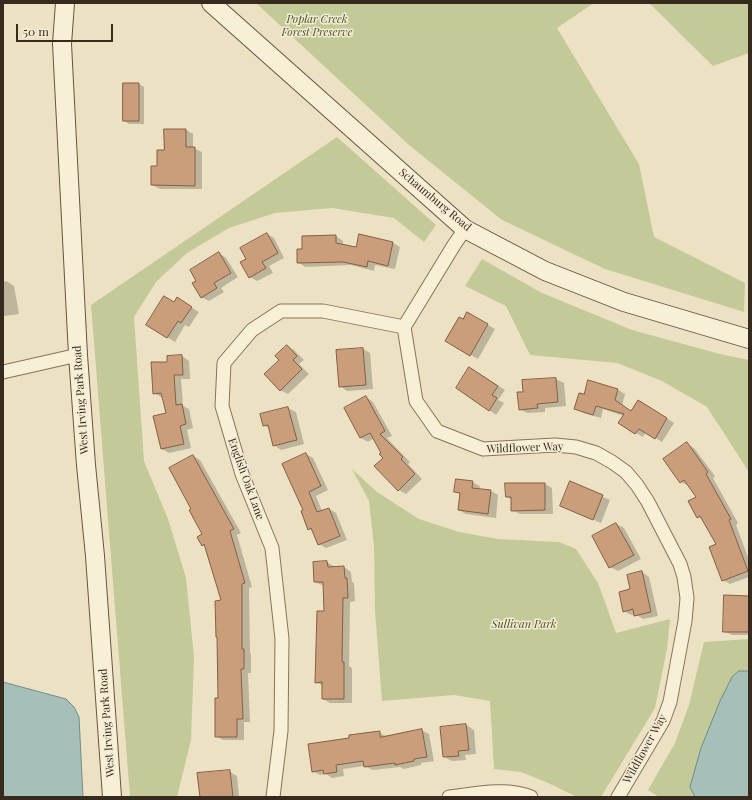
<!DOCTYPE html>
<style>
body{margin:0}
#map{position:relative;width:752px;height:800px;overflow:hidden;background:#ede1c4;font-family:"Playfair Display",serif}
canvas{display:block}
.frame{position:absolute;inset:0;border:4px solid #372b1f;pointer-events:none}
.scale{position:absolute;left:16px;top:24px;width:97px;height:18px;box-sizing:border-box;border:2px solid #372b1f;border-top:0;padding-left:5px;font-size:12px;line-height:14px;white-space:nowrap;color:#372b1f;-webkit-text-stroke:3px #f4ecd3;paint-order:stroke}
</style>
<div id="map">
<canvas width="752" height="800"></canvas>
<div class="frame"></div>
<div class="scale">50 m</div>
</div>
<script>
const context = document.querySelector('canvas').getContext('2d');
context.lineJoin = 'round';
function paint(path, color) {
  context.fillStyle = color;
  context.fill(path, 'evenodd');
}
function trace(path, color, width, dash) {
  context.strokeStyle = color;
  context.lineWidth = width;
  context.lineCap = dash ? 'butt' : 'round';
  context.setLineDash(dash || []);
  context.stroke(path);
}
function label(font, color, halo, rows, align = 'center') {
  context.font = font + ' "Playfair Display",serif';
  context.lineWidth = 3;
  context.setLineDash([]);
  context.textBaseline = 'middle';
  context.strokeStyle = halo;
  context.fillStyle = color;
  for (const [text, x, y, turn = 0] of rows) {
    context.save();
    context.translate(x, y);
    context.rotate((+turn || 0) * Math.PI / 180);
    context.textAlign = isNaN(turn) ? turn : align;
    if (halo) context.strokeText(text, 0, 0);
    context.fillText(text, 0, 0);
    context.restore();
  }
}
paint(new Path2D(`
 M256,3H594L557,28L639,164L654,237L745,283L744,312L605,269L502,220L409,145Z
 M649,3H749V53L713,66Z
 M337,137L436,225L424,242L394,218L332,208L275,213L229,228L187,253L156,282L134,317L144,461L168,519L186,578L194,657L191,740L177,797H130L91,305Z
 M482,259L542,293L632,330L720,354L749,360V472L707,407L662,381L617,363L530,355L506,306L465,286Z
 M352,469L377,492L419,519L459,532L498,539L559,542L576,549L598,583L616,633L670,619L667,649L655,708L601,797H577L546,782L521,772L494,769L490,701L454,695L382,701L375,612L374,546L369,501Z
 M749,639V797H659L648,790L675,743L689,705L704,642Z`), '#c3ca98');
const water = new Path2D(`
 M739,671H749V797H695L690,787L701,748L720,701L732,677Z
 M3,682L66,699L74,707L79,717L83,797H3Z`);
paint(water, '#a6c0b9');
trace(water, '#6d8e86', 1);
paint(new Path2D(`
 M124,84H139L144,87V124H129L124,121Z
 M186,130L193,134V148L202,152V189H160L152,185L158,167L165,151Z
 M267,234L274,238L284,258L269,266L273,273L257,281L250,277L247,259Z
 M360,235L393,243L400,247L395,269L375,265L374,271L351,265L305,267L298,262L303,250L336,236L343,241V245L357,249Z
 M219,253L226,258L238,277L221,288L224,292L209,301L201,297L197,281Z
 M6,281L14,286L19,314L4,316L3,282Z
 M174,303H184L199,312L189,327L185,325L175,342L167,337Z
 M467,313L495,329L478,359L446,341Z
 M287,346L294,350L304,360L299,364L309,374L288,394L280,390V360Z
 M363,349L370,353L373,389L347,391L340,386Z
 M182,356L189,361L190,379H181L183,406L189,409L193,428L187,430L191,448L169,453L162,449L167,413L163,397H161L154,393L168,362Z
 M477,372L505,390L498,400L504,403L496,415L489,410Z
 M556,379L564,383L566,406L545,408V412L527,413L520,409L524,392L523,381Z
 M618,390L625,394L622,406L632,412L646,405L674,423L662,442L646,432L643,437L619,423L624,416L603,409L601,418L583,413L575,408L584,395Z
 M366,397L373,402L392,436L387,438L410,462L408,464L422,479L406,494L399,490L374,438L368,442L361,438L345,409Z
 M288,408L296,412L304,444L281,450L274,445L270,429L264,425L261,414Z
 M687,444L694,448L715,476L713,478L738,523L736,525L749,560V577L730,584L723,580L717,545L703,520L698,517L697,497L689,486L681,482Z
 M306,454L313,458L328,490L316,496L322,511L329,509L336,513L347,540L326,548L319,544L314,532L309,529L305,510Z
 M193,456L200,460L241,533L237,535L252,587L249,588L250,653L251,654V673H248L250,722H244V740H223L216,736L219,699L222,601L206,547L202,545L203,534L192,510Z
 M472,482L480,486L479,490L491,491L498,495L496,518L466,514L459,510L461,495L455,491Z
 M570,483L610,500L601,523L561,506Z
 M545,484L552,488L553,514H520L512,510V500L507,497Z
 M616,524L624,528L641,559L618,571L610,567Z
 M327,562L335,567H344L351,572L352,582L354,583L355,601L350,602L349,666L352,668V703H330L323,699V686L316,682L325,612L324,586L315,582Z
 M642,572L649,577L658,616L643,619L635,614L631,615L624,611L631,590Z
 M749,597V635H732L724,631Z
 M466,725L474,730L476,754L465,755L466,760L452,761L444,757L441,728Z
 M421,730L429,734L434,761L421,763V765L404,769L400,767L373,770L364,766L343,769L344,776L332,778L326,774L320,775L312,771L350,739L379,732L387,737Z
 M230,772L237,776L239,797H201Z`), '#0003');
const building = new Path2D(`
 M123,83H139V121H123Z
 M164,129H186V147H195V186L151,185V166H157V150H164Z
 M267,233L278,253L262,262L266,268L249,278L240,262L246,259L240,248Z
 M359,234L393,242L388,266L368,261L367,267L343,262L297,263V249H302V236L336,235V243L356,247Z
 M219,252L231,273L214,283L217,288L201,298L192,283L196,281L190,270Z
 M164,296L174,302L177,297L192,307L181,323L178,321L167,338L146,325Z
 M467,312L488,324L470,356L445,341L459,317L463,319Z
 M287,345L297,356L293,360L302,369L280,391L264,374L279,360L275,356Z
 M363,348L366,385L339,387L336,350Z
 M182,355L183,375H174L176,405L182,404L186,424L180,426L184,444L161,449L153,416L166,413L161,393L153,394L151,362H167V356Z
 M469,367L498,386L492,395L497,398L489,411L456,388Z
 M556,378L558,402L537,404L538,408L519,410L517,392H523L522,380Z
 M588,380L618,389L615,400L631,411L638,400L667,418L655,439L639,429L635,434L618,423L624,414L596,406L593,415L574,409L579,393L584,394Z
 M366,396L385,431L380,434L403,457L401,459L415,474L398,491L374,466L383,458L379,454L381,453L370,433L360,438L344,408Z
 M288,407L297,440L273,446L268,425L263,426L260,414Z
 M687,442L708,472L706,474L731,519L729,520L748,571L722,581L709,547L716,544L700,516L697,518L688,501L696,497L684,480L680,483L663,459Z
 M306,453L321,486L309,492L317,512L329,508L340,536L318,545L311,528L308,530L301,511L303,510L282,464Z
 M193,455L234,529L230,531L245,583L242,584V649H244V669H241L243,719H237V737H215V698H218L217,637H216L215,601L221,600L204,544L202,546L197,537L202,534L189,510L191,509L169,468Z
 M456,479L473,481L472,488L491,490L488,514L458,510L460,493L454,492Z
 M570,481L603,495L593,520L560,506Z
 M505,483H545V510L511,511V497H506Z
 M616,523L634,555L609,568L592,536Z
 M327,561L328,567L344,566L345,578H347L348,598H343L342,662H344V699H322V682L315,683L317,611H324L323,582H314L313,562Z
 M642,571L651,612L634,616L633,609L623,612L619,592L630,589L627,575Z
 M724,595L749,596V632H723Z
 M466,724L469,750L458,751L459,756L443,757L440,727Z
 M422,729L427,757L414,759V761L395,765V763L364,767L363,761L336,765L337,772L324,774L323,770L312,772L308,744L349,738V735L380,731V737Z
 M230,770L233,797H200L197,773Z`);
paint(building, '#ca9e7b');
trace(building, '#855e42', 1);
const street = new Path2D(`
 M465,229L454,245L404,327L416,401L437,431L483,449L555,445L576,447L596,453L612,462L626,472L637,485L648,502L680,564L684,577L687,598L685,621L670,702L663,721L618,797
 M3,372L78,355
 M273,797L281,731L282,639L272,548L242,474L222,406L224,363L252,330L281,311H323L404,327
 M449,797C474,794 507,787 531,797`);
const secondary = new Path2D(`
 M65,3L62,44L78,355L86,465L95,556L112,797
 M211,3L465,229L545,271L624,302L749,339`);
trace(street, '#87735b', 15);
trace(secondary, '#68543e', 20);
trace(street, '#f8efd7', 13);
trace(secondary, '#f8efd7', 18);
label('italic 11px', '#465326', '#f4ecd3', [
 ["Poplar Creek",317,20],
 ["Forest Preserve",317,33],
 ["Sullivan Park",524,625]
]);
label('11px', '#372b1f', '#f4ecd3', [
 ["Schaumburg Road",435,200,40],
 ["West Irving Park Road",81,400,-94],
 ["Wildflower Way",525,448,-2],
 ["English Oak Lane",246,479,70],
 ["West Irving Park Road",107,723,-94],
 ["Wildflower Way",645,749,-61]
]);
</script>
